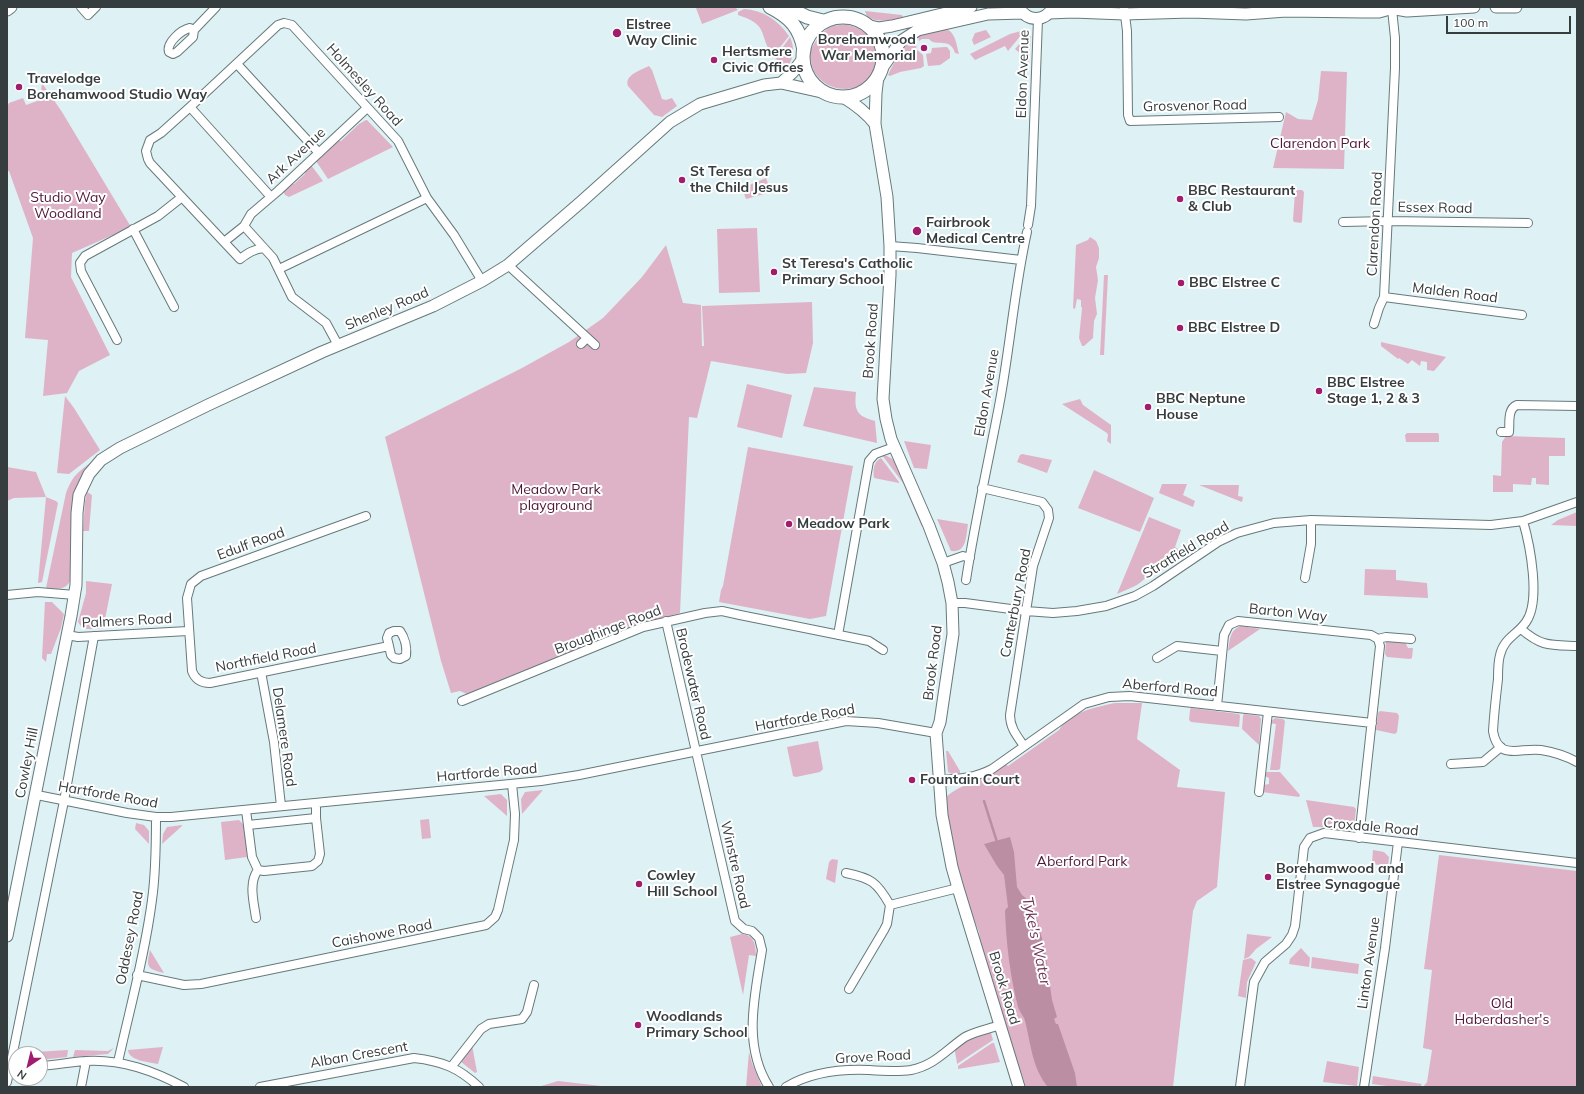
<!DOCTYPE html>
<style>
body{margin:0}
#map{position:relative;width:1584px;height:1094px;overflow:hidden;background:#def1f4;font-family:Mulish,sans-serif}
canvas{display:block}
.frame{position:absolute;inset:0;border:8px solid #353d3e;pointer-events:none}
.north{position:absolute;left:8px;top:1046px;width:40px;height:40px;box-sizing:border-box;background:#fff;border:1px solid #aeb1b2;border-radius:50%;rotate:215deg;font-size:11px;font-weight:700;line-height:16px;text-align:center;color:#353d3e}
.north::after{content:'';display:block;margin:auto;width:14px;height:18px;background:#a01d6d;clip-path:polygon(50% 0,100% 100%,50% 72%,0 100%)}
.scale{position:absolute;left:1446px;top:16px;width:125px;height:18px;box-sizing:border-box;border:2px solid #353d3e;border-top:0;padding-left:5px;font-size:12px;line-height:14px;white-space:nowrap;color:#353d3e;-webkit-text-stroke:3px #fff;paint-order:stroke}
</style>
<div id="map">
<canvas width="1584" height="1094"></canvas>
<div class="frame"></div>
<div class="north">N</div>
<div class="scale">100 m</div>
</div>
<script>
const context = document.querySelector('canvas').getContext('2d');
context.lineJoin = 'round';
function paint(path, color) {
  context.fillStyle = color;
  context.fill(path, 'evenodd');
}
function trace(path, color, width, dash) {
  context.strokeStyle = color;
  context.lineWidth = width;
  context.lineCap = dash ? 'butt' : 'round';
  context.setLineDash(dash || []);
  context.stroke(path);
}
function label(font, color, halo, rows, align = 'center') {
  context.font = font + ' Mulish,sans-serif';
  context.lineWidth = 4;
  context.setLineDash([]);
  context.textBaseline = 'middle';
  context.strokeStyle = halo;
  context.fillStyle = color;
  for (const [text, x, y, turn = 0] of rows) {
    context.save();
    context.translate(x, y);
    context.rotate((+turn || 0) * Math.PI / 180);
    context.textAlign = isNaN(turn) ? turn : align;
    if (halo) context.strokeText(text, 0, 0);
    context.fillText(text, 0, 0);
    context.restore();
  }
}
paint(new Path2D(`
 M735,7L738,10L702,24L696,8Z
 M744,9C763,10 778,20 789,36L773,56C758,35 770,25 738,15V12Z
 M865,11L902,15L903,17C891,20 878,23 867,17Z
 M846,24C851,26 859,28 863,31C878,41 879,65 869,78C852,99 814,88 811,61C810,58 809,54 810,52C810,49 813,46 814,44C818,37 824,30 831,27C835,25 842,25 846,24Z
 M940,28C955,28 956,42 959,54L955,53C950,36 936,48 929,39H922L919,41L918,36Z
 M986,30L991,37L974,45L972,40L975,33Z
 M1021,31L1022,34L1008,51L1005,46L975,60L970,54L1010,34Z
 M1028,34L1031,37L1029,62H1023L1027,59L1015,49Z
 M790,37C795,49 794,57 787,68L775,58Z
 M913,39L917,43L916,49L923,55L924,66L921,68L900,72L890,76L888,75C895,61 900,49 913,39Z
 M945,47H947L950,51V58L940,65L928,66L926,54L931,53L932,48Z
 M649,66L652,70L662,99L666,100L672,98L677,106L662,117L654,115L628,86C624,75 641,70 649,66Z
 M1321,71L1347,72L1344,169L1273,168L1286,112L1298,119L1312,120L1318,100Z
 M42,83L62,112L131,227L72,253L71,277L110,355L79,371L67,393L43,396L48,340L25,338L33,238L9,171H7V107L9,103L23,98L26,105L40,100Z
 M366,120H367L393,147L328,179L316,161L337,141H341L359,124Z
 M311,165L323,181L289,197L285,195L283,191L290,184H294L305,174V170Z
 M766,178L771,192L746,199L742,188Z
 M1297,190H1302L1304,192L1302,221L1301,223L1294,222L1293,220L1295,192Z
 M757,228L760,292L719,293L717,229Z
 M1090,237L1096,241L1099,248V258L1096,267L1098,280L1095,298L1097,314L1094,321L1093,338L1084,346H1082L1079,338L1082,308L1081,306V300L1077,299L1075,309L1073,308L1076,245L1088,240Z
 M666,245L683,303L701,305L702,346H704L702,306L812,302L813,343L806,373L787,374L711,361L697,418L689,417L680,613L639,625L469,695L460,691L451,693L441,661L385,437L522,368L569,342L603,318L642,277Z
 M1104,275H1108L1104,355H1100Z
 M1381,342L1446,357L1434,371L1427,370V362L1421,361L1420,366L1412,360L1408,364L1399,358L1398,359L1381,346Z
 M747,384L792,395L782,438L737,427Z
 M814,387L856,392C854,411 857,416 875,421L877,443L803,426Z
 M65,396L74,408L100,450L69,474L57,473Z
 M1080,399L1083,405L1111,425V444L1107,441L1108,435L1107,433L1062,404Z
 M1407,433H1438L1439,435V442H1406L1405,435Z
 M1506,436L1565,438V456H1549V485L1536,484V478H1532L1531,485L1513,484V492H1493V475L1501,476L1502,442Z
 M904,441L931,445L927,469L914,468Z
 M748,447L853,466L826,616L810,619L719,602L721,590L723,586Z
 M1022,454L1052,460L1047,473L1017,462L1020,455Z
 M882,455L887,456L894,460L924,523L922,527L903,483Z
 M881,458L899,482V483L874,478C873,471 873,462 881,458Z
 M93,461L82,475L78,484L70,581C65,591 56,589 46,588L66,493C73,475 78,472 93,461Z
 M7,467L36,472L46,497L56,501L58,503L42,582L38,583L46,497L14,498L7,501Z
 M1094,470L1154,498L1140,532L1078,508Z
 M1162,484H1187L1183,495L1195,501L1193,507L1159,493Z
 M1199,485H1239L1238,496L1243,497L1242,502Z
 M87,492L92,495L89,531H83L85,502Z
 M1577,512V526L1551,525L1558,520Z
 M1149,517L1181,530L1175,547L1182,552L1181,556L1159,572C1149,572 1143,582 1135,586C1129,589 1123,591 1117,594Z
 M937,519L968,524C966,536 967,553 951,551Z
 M1365,569L1396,570V580L1427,583L1428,598L1364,595Z
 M86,581L112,584L103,629H83L78,622L86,593Z
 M45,602H52L64,614L61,628L51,654H47L46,662L42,658Z
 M1241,626L1260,629L1228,651C1230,641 1229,630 1241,626Z
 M1388,640L1405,642L1408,648H1413L1412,658L1410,659L1387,657L1385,654L1386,642Z
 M1115,703H1142L1137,739L1180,770L1177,787L1225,792L1217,887L1197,901L1193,911L1173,1087H1026L982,954L979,932L961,887L948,820L946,797C957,787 969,784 983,778C990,775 998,769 1005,764L1008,766L1059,730C1070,712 1096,707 1115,703Z
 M1191,708L1239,714L1240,716L1239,727L1191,722L1189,720L1190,710Z
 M1380,711L1397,713L1399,716L1397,732L1395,734L1376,730L1378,713Z
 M1244,714L1259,716L1261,719L1259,745L1242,729L1243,716Z
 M1275,718L1283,719L1285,721L1280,769L1278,770H1270L1276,724L1269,723Z
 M818,741L823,769L820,772L796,777L793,776L787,747Z
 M946,751H948L960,771V773L952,774L948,772Z
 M1263,772H1280L1300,795L1299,797L1262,792L1264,785L1269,784V778L1263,775Z
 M543,790L522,814L521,799L525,792Z
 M501,794L507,800V816L484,796Z
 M1306,800L1354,807L1356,809L1354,827L1350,830L1319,827H1313Z
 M429,819L431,838L422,839L420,820Z
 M239,820L244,825L247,857L225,860L221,822Z
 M136,823L144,825L149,831V844L135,829Z
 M182,825V826L162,844L163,834L167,827Z
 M1373,850L1384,852L1389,857L1388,866L1372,864Z
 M1439,855L1577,871V1087H1423L1427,1082L1432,1050L1423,1048L1432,970L1424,969Z
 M832,859L838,860L835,883L826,879L829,862Z
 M742,934C754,935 756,945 756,956L749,955L743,995L730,937Z
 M1247,934L1272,937L1256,949L1249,957L1244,959Z
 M1301,948L1310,958L1309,967L1289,964L1290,959Z
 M150,950L164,973C147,969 146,967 150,950Z
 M1312,957L1359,964L1358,974L1311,968Z
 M1251,958L1256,962L1247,982L1246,998L1238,996L1243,960Z
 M987,1033H991L993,1040L957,1064C957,1060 955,1054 955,1051C957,1043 980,1035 987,1033Z
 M992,1043H994L1000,1062L958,1069V1066Z
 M472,1045L477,1072L475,1073L460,1061Z
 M163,1047L158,1064C149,1062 129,1061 128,1050Z
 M114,1048L108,1054L73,1057L75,1050L108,1051Z
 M68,1050L67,1057L40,1060V1054L18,1053Z
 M749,1052L752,1063L762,1087H746Z
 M1327,1061L1359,1067L1357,1086L1323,1082Z
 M1373,1076L1422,1084L1420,1087H1394L1372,1084Z
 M558,1081L610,1087H538Z`), '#dfb3c7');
paint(new Path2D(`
 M1010,837L1014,852L1017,887L1022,895L1028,900L1037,919L1045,950L1052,1000L1057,1017L1054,1019L1056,1024H1058L1075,1073L1077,1087H1048C1032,1068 1031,1044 1025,1021C1024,1016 1020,1013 1018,1007C1010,975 1006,943 1005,910L1008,907L1004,875L997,866L984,844Z`), '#bc8ea4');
trace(new Path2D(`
 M984,801L997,842`), '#bc8ea4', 2.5);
const street = new Path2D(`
 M81,7L88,15L96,7
 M1124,7L1127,31L1128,115L1130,121L1279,117
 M194,30L190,28C181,30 166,43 169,52L173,54L177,52L193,37L194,30L216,7
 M237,64L319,153
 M190,107L271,197
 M367,108L278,191L251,214L244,226L224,242L150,163L148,159L146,151L150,140L161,133L190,107L278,25L284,23L292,25L398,141L427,198L454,235L482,281
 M1343,222L1388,221L1528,223
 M1028,225L1031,206L1038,19
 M244,226L273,258L292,297L326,323L338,345
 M133,229L174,307
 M224,242L240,259C248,253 254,249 264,248
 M890,246L917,248L1021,260
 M508,265L595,345
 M279,269L427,198
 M1384,297L1522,315
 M1374,324L1379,308L1384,297L1395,68V38L1392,9
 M117,340L81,271L80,263L85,256L158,216L182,197
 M581,344L587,338
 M1501,432H1509C1510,423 1507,409 1517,405L1577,406
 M982,488L1042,502L1048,510L1049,518L1033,566L1010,715C1010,728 1017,736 1024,746
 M366,516L201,576L191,584L187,598L192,671C195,679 201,683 210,683L389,646L387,638L389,633L394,631H400C405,638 407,648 406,656L400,659L394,658L391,655L389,646
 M1523,521C1530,545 1541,601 1526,622C1517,635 1504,638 1500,655C1498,662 1498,671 1498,679C1496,696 1494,714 1493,731C1498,762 1521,747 1541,750C1554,752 1566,756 1577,762
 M943,563L963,556L970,558
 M1305,578L1311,544V520
 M966,580C975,521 988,464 999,406C1010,349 1014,290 1027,232
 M7,595L38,592L75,595
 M952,603H965L1026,611L1053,613L1077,611L1106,606L1135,596L1153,586L1218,542L1237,533L1274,523L1311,520L1491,525L1523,521L1577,502
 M666,621L735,921L744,929L752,931L759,938L762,950C755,995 742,1045 769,1087
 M1521,629C1542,647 1550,645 1577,646
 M67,635L78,637L188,631
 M838,635L869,461L875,454L894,447
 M1157,658L1177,646L1222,651
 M261,672L274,742L281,806
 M462,701L643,627L705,613L722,611L740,615L869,641L883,650
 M1217,706L1224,635L1229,625L1238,621L1371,635L1378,639L1386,637L1411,639
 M1451,764L1483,762L1501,747
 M940,780C959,779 975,778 992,769L1084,704L1109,697L1130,696L1372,723
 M1259,792L1268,712
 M37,795L127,813L156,817H171L541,781L579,775L846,721L878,723L936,733
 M246,810L252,857L258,870L264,871L312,866L318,861L320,854L316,818V803
 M248,825L316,818
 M1359,838L1380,646L1378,639
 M846,873C871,878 877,882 890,905
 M256,918C254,903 248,883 258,870
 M137,975L184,985L201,984L486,925L495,917L498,910L514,840L515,814L512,784
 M849,989L884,930L887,924L890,905L958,888
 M118,1062C130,1008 145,954 152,900C156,872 156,845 156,817
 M40,1066C56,1065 71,1062 86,1061C122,1059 154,1071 184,1087
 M452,1066L481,1029L489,1024L522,1019L527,1012L534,985
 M7,1082L64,801L94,636
 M81,1087L86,1061
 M260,1087L414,1058C442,1061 459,1068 479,1087
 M786,1087C811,1072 840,1069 868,1070C883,1071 897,1072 911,1070C935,1065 946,1050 965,1037C976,1031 989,1029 1000,1025
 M1240,1087L1254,982L1265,962L1286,944L1292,935L1295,926L1304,847L1310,838L1324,833L1577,863
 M1364,1087L1385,948L1398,842`);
const secondary = new Path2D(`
 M1496,7H1516
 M1019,8C1028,22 1044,22 1053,8
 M1390,8L1407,11L1474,7
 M7,10L11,7
 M1049,13L1073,12L1124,14L1191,12L1246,14L1286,11L1363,12H1379L1397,7
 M866,25L879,28L892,26L971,7
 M882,68L901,41L918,30L988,14L1023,13
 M878,76L876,93L875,124L887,197L890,246V275L883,399L886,419L891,439L929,526L943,563L948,582L952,603L953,634L940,722L936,733L942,815L952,867L958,888L1019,1087
 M781,83L792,73L803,59
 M843,97C856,105 866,112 875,124
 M7,936L71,616L76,585L77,513L79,495L89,474L101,460L120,448L208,405L322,352L433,306L482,281L508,265L581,202L670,122L700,104L764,85L781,83L826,93`);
const primary = new Path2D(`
 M770,7C790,17 800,28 804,50
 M787,7L807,17L823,21
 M803 57a40 40 0 1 1 80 0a40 40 0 1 1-80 0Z`);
trace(street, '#67797b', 10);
trace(secondary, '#67797b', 13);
trace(primary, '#67797b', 15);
trace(street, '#fff', 8);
trace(secondary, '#fff', 11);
trace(primary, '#fff', 13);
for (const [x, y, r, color] of [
 [617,33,5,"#a01d6d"],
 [924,48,4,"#a01d6d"],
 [714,60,4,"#a01d6d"],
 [19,87,4,"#a01d6d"],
 [682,180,4,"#a01d6d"],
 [1180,199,4,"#a01d6d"],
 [917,231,5,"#a01d6d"],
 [774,272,4,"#a01d6d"],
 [1181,283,4,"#a01d6d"],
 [1180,328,4,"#a01d6d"],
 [1319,391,4,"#a01d6d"],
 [1148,407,4,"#a01d6d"],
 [789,524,4,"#a01d6d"],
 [912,780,4,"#a01d6d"],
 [1268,877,4,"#a01d6d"],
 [639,884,4,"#a01d6d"],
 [638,1025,4,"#a01d6d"]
]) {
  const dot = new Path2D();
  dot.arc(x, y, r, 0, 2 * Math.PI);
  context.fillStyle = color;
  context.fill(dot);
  trace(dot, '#fff', 1.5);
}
label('bold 14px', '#353d3e', '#fff', [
 ["Elstree",626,25],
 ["Way Clinic",626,41],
 ["Borehamwood",916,40,"right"],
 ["War Memorial",916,56,"right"],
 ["Hertsmere",722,52],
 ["Civic Offices",722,68],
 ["Travelodge",27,79],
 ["Borehamwood Studio Way",27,95],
 ["St Teresa of",690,172],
 ["the Child Jesus",690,188],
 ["BBC Restaurant",1188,191],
 ["& Club",1188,207],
 ["Fairbrook",926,223],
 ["Medical Centre",926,239],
 ["St Teresa's Catholic",782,264],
 ["Primary School",782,280],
 ["BBC Elstree C",1189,283],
 ["BBC Elstree D",1188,328],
 ["BBC Elstree",1327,383],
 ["Stage 1, 2 & 3",1327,399],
 ["BBC Neptune",1156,399],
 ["House",1156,415],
 ["Meadow Park",797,524],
 ["Fountain Court",920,780],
 ["Borehamwood and",1276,869],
 ["Elstree Synagogue",1276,885],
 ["Cowley",647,876],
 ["Hill School",647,892],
 ["Woodlands",646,1017],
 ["Primary School",646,1033]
], 'left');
label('14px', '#353d3e', '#fff', [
 ["Eldon Avenue",1023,74,-88],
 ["Holmesley Road",364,85,48],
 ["Grosvenor Road",1195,106,-1],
 ["Ark Avenue",296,156,-43],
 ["Essex Road",1435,208,1],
 ["Clarendon Road",1375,224,-87],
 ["Malden Road",1455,293,7],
 ["Shenley Road",387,309,-23],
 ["Brook Road",871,341,-86],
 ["Eldon Avenue",987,393,-80],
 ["Edulf Road",251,544,-20],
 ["Stratfield Road",1186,550,-31],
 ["Canterbury Road",1016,603,-79],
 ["Barton Way",1288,613,6],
 ["Palmers Road",127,621,-3],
 ["Broughinge Road",608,630,-21],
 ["Northfield Road",266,658,-11],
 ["Brook Road",933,663,-83],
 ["Brodewater Road",693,684,77],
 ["Aberford Road",1170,688,5],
 ["Hartforde Road",805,718,-10],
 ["Delamere Road",284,737,82],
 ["Cowley Hill",27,763,-79],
 ["Hartforde Road",487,773,-5],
 ["Hartforde Road",108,795,10],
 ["Croxdale Road",1371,827,5],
 ["Winstre Road",735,865,77],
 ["Caishowe Road",382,934,-11],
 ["Oddesey Road",130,938,-79],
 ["Linton Avenue",1369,963,-82],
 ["Brook Road",1004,988,73],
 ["Alban Crescent",359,1055,-10],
 ["Grove Road",873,1057,-3]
]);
label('14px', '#501838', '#fff', [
 ["Clarendon Park",1320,144],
 ["Studio Way",68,198],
 ["Woodland",68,214],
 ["Meadow Park",556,490],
 ["playground",556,506],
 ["Aberford Park",1082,862],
 ["Old",1502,1004],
 ["Haberdasher's",1502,1020]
]);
label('italic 15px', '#713655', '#fff', [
 ["Tyke's Water",1036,941,78]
]);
</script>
